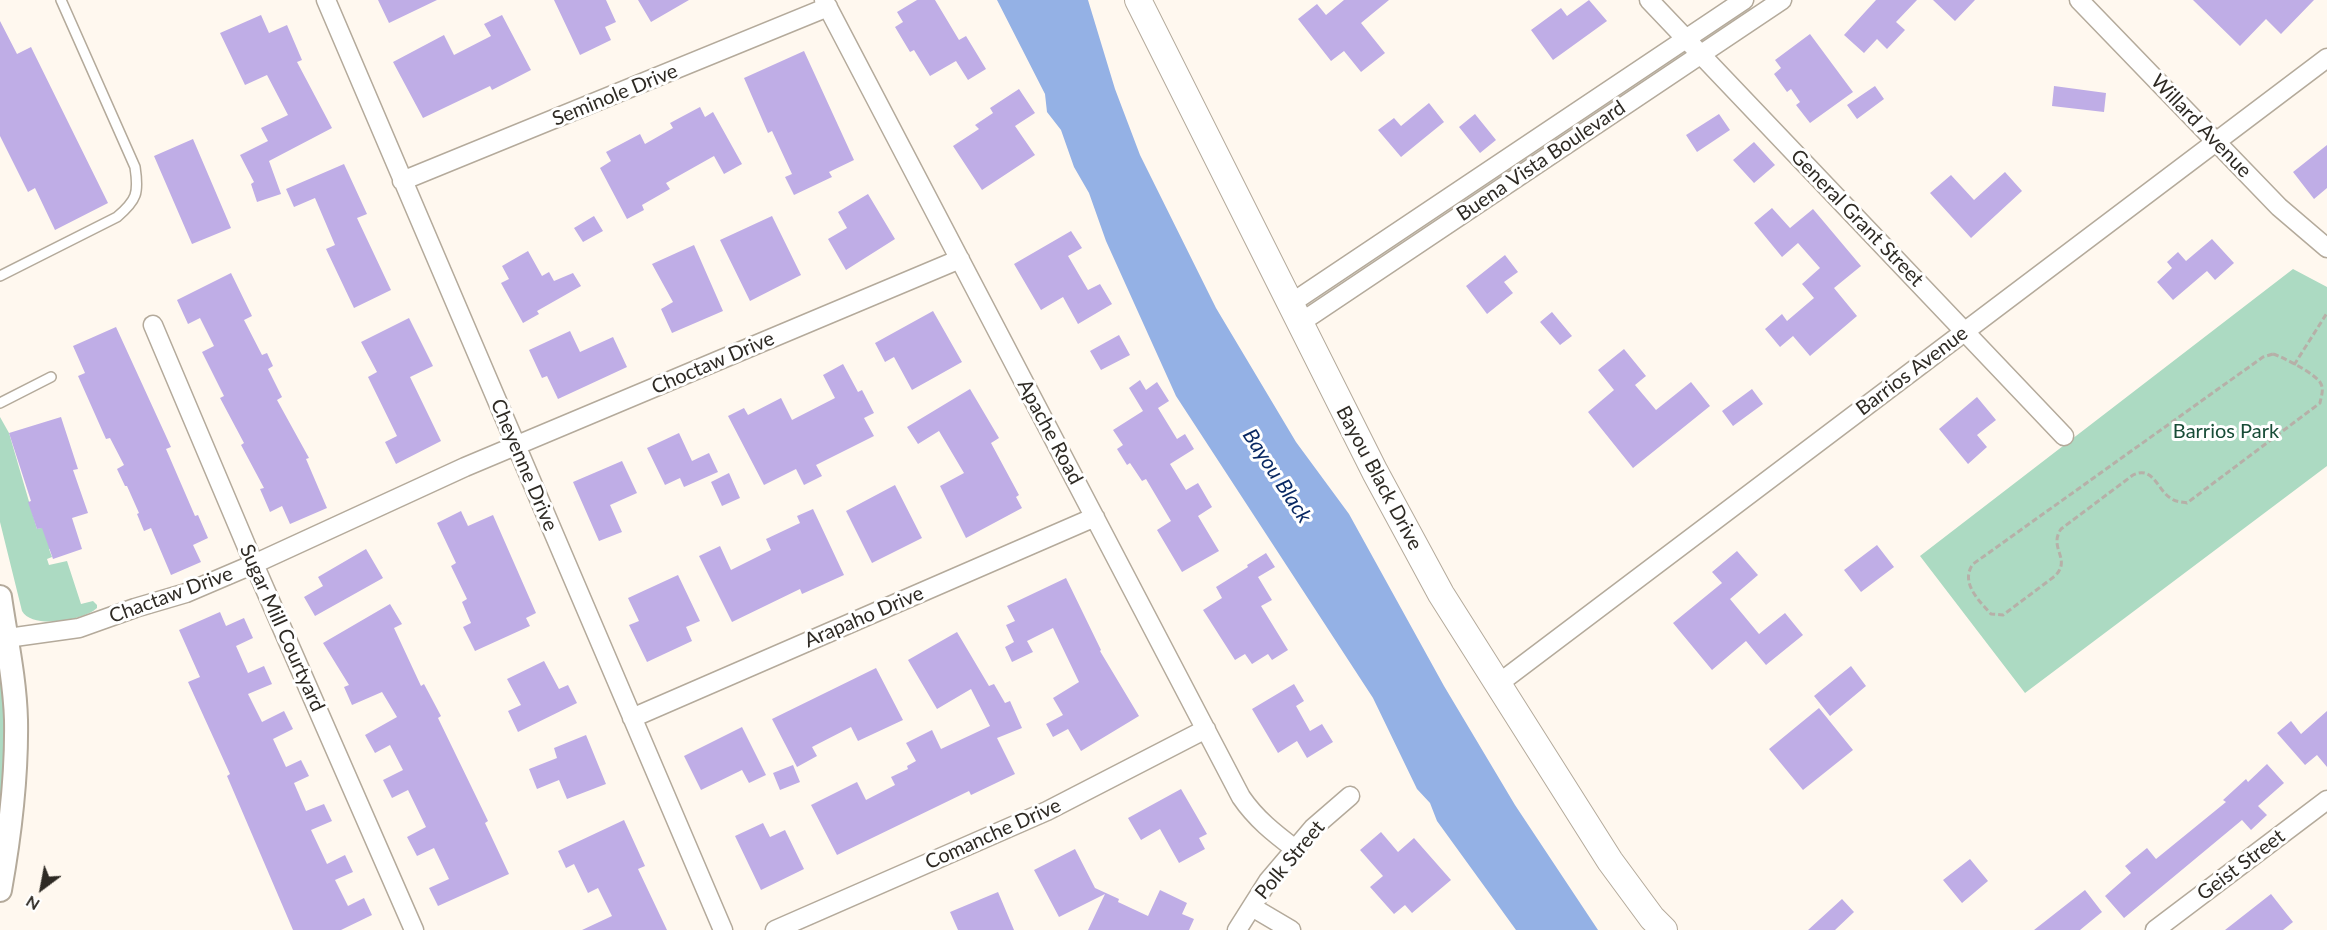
<!DOCTYPE html>
<style>
body{margin:0}
#map{position:relative;width:2327px;height:930px;overflow:hidden;background:#fff8ef;font-family:Lato,sans-serif}
canvas{display:block}
.north{position:absolute;left:12px;top:858px;width:60px;height:60px;-webkit-text-stroke:4px #fff;paint-order:stroke;rotate:212deg;font-size:16px;font-weight:700;line-height:24px;text-align:center;color:#2e2a24}
.north::after{content:'';display:block;margin:auto;width:21px;height:27px;background:#2e2a24;clip-path:polygon(50% 0,100% 100%,50% 72%,0 100%)}
</style>
<div id="map">
<canvas width="2327" height="930"></canvas>
<div class="north">N</div>
</div>
<script>
const context = document.querySelector('canvas').getContext('2d');
context.lineJoin = 'round';
function paint(path, color) {
  context.fillStyle = color;
  context.fill(path, 'evenodd');
}
function trace(path, color, width, dash) {
  context.strokeStyle = color;
  context.lineWidth = width;
  context.lineCap = dash ? 'butt' : 'round';
  context.setLineDash(dash || []);
  context.stroke(path);
}
function label(font, color, halo, rows, align = 'center') {
  context.font = font + ' Lato,sans-serif';
  context.lineWidth = 6;
  context.setLineDash([]);
  context.textBaseline = 'middle';
  context.strokeStyle = halo;
  context.fillStyle = color;
  for (const [text, x, y, turn = 0] of rows) {
    context.save();
    context.translate(x, y);
    context.rotate((+turn || 0) * Math.PI / 180);
    context.textAlign = isNaN(turn) ? turn : align;
    if (halo) context.strokeText(text, 0, 0);
    context.fillText(text, 0, 0);
    context.restore();
  }
}
paint(new Path2D(`
 M2293,269L2327,287V466L2025,693L1920,556Z
 M0,417L9,433L37,529L48,526L55,547L49,549L52,557L47,559L49,565L67,561L81,604L93,601L97,605V608C84,620 33,630 22,611L0,522Z
 M0,675L7,687L0,864Z`), '#acdac2');
paint(new Path2D(`
 M997,0H1088L1115,89L1140,155L1216,308L1296,442L1349,514L1444,686L1515,805L1598,930H1516L1437,821L1430,803L1417,789L1373,698L1176,396L1106,241L1089,193L1074,167L1061,130L1047,112L1045,94Z`), '#94b1e5');
paint(new Path2D(`
 M378,0H437L389,23Z
 M554,0H606L616,22L605,27L611,40L580,55Z
 M638,0H689L651,22Z
 M917,0H935L959,40L966,36L986,69L968,80L956,61L930,76L914,50L910,52L895,27L903,22L897,12Z
 M1344,0H1389L1361,23L1385,53L1361,72L1344,51L1331,61L1298,19L1317,4L1326,15Z
 M1589,0L1607,21L1553,60L1531,30L1561,8L1567,16Z
 M1876,0H1917L1896,22L1905,30L1887,49L1877,39L1864,53L1844,35Z
 M1933,0H1975L1955,21Z
 M2193,0H2314L2281,34L2266,19L2240,46Z
 M261,15L269,33L287,25L302,60L297,62L332,128L269,161L281,194L257,202L251,184L254,182L240,155L268,141L261,128L288,115L267,75L245,85L220,33Z
 M502,15L531,70L492,90L490,86L423,118L393,62L444,35L454,55L491,36L484,24Z
 M0,21L17,54L31,47L108,203L55,230L35,188L28,192L0,136Z
 M1810,34L1853,92L1810,123L1796,105L1800,102L1791,89L1787,92L1774,74L1781,68L1775,60Z
 M804,51L854,160L829,172L832,177L794,195L785,177L792,174L772,131L768,133L744,78Z
 M1875,86L1884,99L1857,119L1847,105Z
 M2054,86L2106,93L2104,112L2052,106Z
 M1019,89L1035,113L1015,126L1035,155L982,190L953,146L979,129L975,125L993,113L990,108Z
 M1429,103L1444,122L1401,157L1378,130L1394,118L1401,126Z
 M700,107L705,117L713,112L742,164L724,174L714,156L666,183L670,189L642,205L644,210L627,219L600,168L611,161L606,152L640,134L645,144L673,128L670,123Z
 M1475,114L1496,140L1480,153L1459,127Z
 M1719,114L1730,130L1697,152L1686,135Z
 M193,139L231,228L192,244L154,156Z
 M1754,142L1775,165L1754,183L1733,160Z
 M2327,145V188L2314,199L2293,172Z
 M344,164L367,214L357,218L391,290L354,308L326,249L335,245L315,198L294,207L286,189Z
 M2005,172L2022,191L1971,238L1930,193L1951,175L1974,200Z
 M868,194L895,239L846,270L828,239L847,228L838,212Z
 M1772,208L1790,228L1813,209L1861,266L1834,288L1857,316L1810,356L1793,336L1780,347L1765,329L1782,314L1787,321L1814,298L1802,284L1820,268L1798,243L1782,257L1754,223Z
 M594,216L603,231L583,242L574,228Z
 M772,216L801,275L750,301L720,240Z
 M1071,231L1082,248L1068,256L1088,290L1100,284L1112,304L1078,324L1063,297L1041,310L1014,264Z
 M2212,239L2234,263L2215,280L2207,271L2173,300L2157,282L2172,268L2167,262L2178,252L2186,261Z
 M694,245L723,311L672,333L661,309L673,302L652,264Z
 M528,251L542,276L549,272L554,281L573,273L581,286L537,311L539,314L523,323L501,283L509,279L502,266Z
 M1505,255L1518,272L1504,282L1513,293L1487,314L1466,286Z
 M231,273L252,316L244,320L262,355L267,353L273,366L268,369L282,397L277,400L309,458L306,459L327,508L290,524L282,506L270,512L260,489L264,488L241,445L244,443L220,398L224,396L202,352L214,346L200,318L188,324L177,300Z
 M933,311L962,362L912,390L894,357L885,362L875,343Z
 M1552,312L1572,336L1560,345L1540,322Z
 M409,318L433,366L410,377L441,441L396,464L385,442L397,436L368,377L377,372L361,342Z
 M116,327L171,447L166,449L195,516L198,515L208,538L193,545L201,562L171,575L151,528L144,531L137,514L139,513L127,486H125L117,469L124,465L110,438L106,439L78,376L85,373L73,346Z
 M570,331L580,352L613,337L627,367L558,399L547,376L542,378L529,350Z
 M1119,335L1130,355L1101,370L1090,351Z
 M1624,349L1646,376L1635,385L1656,410L1691,382L1710,406L1633,468L1588,412L1614,390L1598,370Z
 M843,364L858,392L862,390L874,413L864,418L874,436L816,465L822,476L804,485L796,469L764,485L728,416L744,408L748,415L781,398L792,420L835,398L823,375Z
 M1140,380L1146,390L1157,382L1169,401L1158,408L1177,439L1185,434L1194,449L1170,464L1186,490L1198,483L1212,507L1198,516L1219,551L1182,572L1157,530L1171,521L1146,479L1142,481L1130,463L1127,465L1117,449L1123,445L1113,430L1143,411L1129,388Z
 M970,389L999,438L991,443L1019,495L1016,497L1022,508L966,538L940,486L964,473L939,431L918,444L907,427Z
 M1752,389L1763,404L1733,426L1722,411Z
 M1977,397L1996,420L1977,435L1987,447L1968,464L1939,429Z
 M61,417L78,469L73,470L88,513L72,518L82,549L53,559L42,528L37,529L28,502L31,501L9,433Z
 M679,433L692,461L709,453L718,472L684,487L680,478L665,485L647,448Z
 M622,461L637,493L610,505L622,532L599,541L573,482Z
 M729,473L740,498L722,506L711,482Z
 M895,485L922,538L872,563L846,511Z
 M813,509L844,575L802,594L800,589L732,622L699,556L720,546L731,570L771,550L766,539L800,523L797,516Z
 M461,511L468,526L493,515L536,613L526,618L530,626L475,651L463,627L471,623L462,602L467,599L451,566L456,563L437,523Z
 M1877,545L1894,567L1861,592L1844,570Z
 M366,549L383,578L315,616L304,597L323,586L318,577Z
 M1737,551L1758,575L1730,599L1759,634L1785,613L1803,635L1766,665L1746,641L1712,670L1673,623L1722,583L1712,572Z
 M1266,553L1275,567L1258,577L1272,600L1261,606L1288,650L1272,660L1268,654L1252,664L1245,654L1235,660L1203,610L1222,598L1216,587L1248,567L1247,565Z
 M678,575L700,621L686,627L692,641L647,662L629,625L639,621L628,598Z
 M1066,578L1101,650L1100,651L1139,716L1081,751L1068,729L1053,737L1046,724L1063,715L1053,698L1079,682L1053,628L1027,641L1033,652L1012,662L1005,647L1014,642L1006,625L1015,621L1007,606Z
 M390,604L402,624L394,628L421,686L424,684L441,716L438,718L488,821L485,823L509,874L438,906L429,888L449,879L434,848L417,856L407,837L426,827L408,790L392,798L383,780L403,770L390,745L375,753L365,735L397,717L382,692L352,705L344,687L349,685L323,643Z
 M220,612L226,626L244,618L253,638L236,646L248,673L264,666L272,684L248,694L262,722L284,711L293,729L273,739L286,767L301,760L309,776L294,783L306,811L324,804L332,821L311,830L327,864L345,855L353,872L335,880L348,906L364,898L372,915L341,930H293L227,776L230,774L188,682L200,677L179,630Z
 M957,632L989,686L994,684L1005,703L1010,701L1022,728L997,738L1015,774L971,795L969,791L837,855L811,805L857,782L866,800L895,785L891,777L908,769L907,766L916,761L906,743L932,730L941,749L990,726L971,689L937,709L908,660Z
 M544,661L559,689L568,685L577,703L518,732L508,711L521,705L507,679Z
 M1851,666L1866,686L1830,716L1814,696Z
 M876,668L903,720L858,741L851,727L812,747L817,756L797,767L772,719Z
 M1294,684L1304,701L1296,706L1310,731L1322,724L1333,742L1307,758L1297,741L1278,753L1252,709Z
 M1819,708L1853,750L1803,790L1769,749Z
 M2327,711V767L2317,755L2305,765L2277,733L2291,721L2301,734Z
 M742,727L766,775L749,783L742,770L701,790L684,756Z
 M586,735L606,784L567,799L559,780L537,789L529,769L557,758L554,748Z
 M2267,764L2284,783L2258,806L2267,815L2251,830L2242,820L2124,918L2105,896L2131,873L2125,866L2147,848L2156,859L2226,802L2223,800L2246,779L2248,782Z
 M793,765L800,782L780,790L773,773Z
 M1181,789L1207,834L1199,838L1205,849L1179,863L1160,829L1141,840L1128,818Z
 M624,820L645,866L638,869L667,930H582L612,916L598,888L588,893L574,864L566,868L558,851Z
 M763,823L770,837L785,830L804,869L761,890L735,836Z
 M1381,832L1398,852L1414,838L1451,880L1412,913L1405,905L1394,914L1370,887L1383,876L1360,850Z
 M1075,849L1095,888L1119,899L1118,902L1148,916L1160,890L1187,903L1182,914L1194,919L1189,930H1088L1105,894L1059,917L1034,870Z
 M1970,859L1988,881L1962,903L1943,880Z
 M2085,890L2102,912L2080,930H2034Z
 M998,892L1014,930H958L950,912Z
 M2271,894L2293,922L2283,930H2225Z
 M1842,899L1854,912L1835,930H1808Z`), '#bfade6');
const service = new Path2D(`
 M0,276L117,217C137,200 139,193 135,167L61,0
 M0,403L51,377`);
const minor = new Path2D(`
 M326,0L723,930
 M824,0L1241,797C1256,819 1274,833 1295,849
 M1649,0L2064,436
 M2079,0L2279,207L2327,248
 M402,181L828,7
 M1290,304L1744,0
 M1300,323L1782,0
 M153,325L254,564L414,930
 M0,639L79,628L135,608L186,593L254,564L465,467L960,259
 M1498,684L2327,58
 M632,718L1095,517
 M1252,907L1291,930
 M775,930L1047,811L1206,729
 M1237,930L1268,881L1313,828L1350,796
 M2155,930L2327,800`);
const tertiary = new Path2D(`
 M0,597C6,638 15,679 16,720C17,777 10,834 0,890`);
const secondary = new Path2D(`
 M1138,0L1375,472L1441,594L1610,861L1652,918L1664,930`);
trace(service, '#b4aa9b', 12);
trace(minor, '#b4aa9b', 21);
trace(tertiary, '#b4aa9b', 26);
trace(secondary, '#b4aa9b', 28);
trace(new Path2D(`
 M2273,354C2283,357 2318,375 2321,384C2324,390 2321,397 2320,403L2187,503C2182,502 2176,502 2172,499C2157,491 2154,465 2133,475L2061,529C2048,548 2072,559 2055,576L2003,615L1991,614C1978,600 1960,582 1973,564L2263,357Z
 M2294,365L2327,313`), '#b6b0a8', 3, [6, 3]);
trace(service, '#fff', 9);
trace(minor, '#fff', 18);
trace(tertiary, '#fff', 22);
trace(secondary, '#fff', 26);
label('20px', '#2e2a24', '#fff', [
 ["Seminole Drive",615,95,-22],
 ["Willard Avenue",2201,126,46],
 ["Buena Vista Boulevard",1541,161,-34],
 ["General Grant Street",1857,218,46],
 ["Choctaw Drive",713,363,-23],
 ["Barrios Avenue",1912,371,-37],
 ["Apache Road",1050,432,62],
 ["Cheyenne Drive",524,465,67],
 ["Bayou Black Drive",1379,478,62],
 ["Chactaw Drive",171,595,-20],
 ["Arapaho Drive",864,617,-23],
 ["Sugar Mill Courtyard",282,628,66],
 ["Comanche Drive",993,834,-24],
 ["Polk Street",1290,860,-50],
 ["Geist Street",2241,865,-37]
]);
label('20px', '#184c37', '#fff', [
 ["Barrios Park",2226,432]
]);
label('italic 21px', '#092863', '#fff', [
 ["Bayou Black",1277,476,57]
]);
</script>
